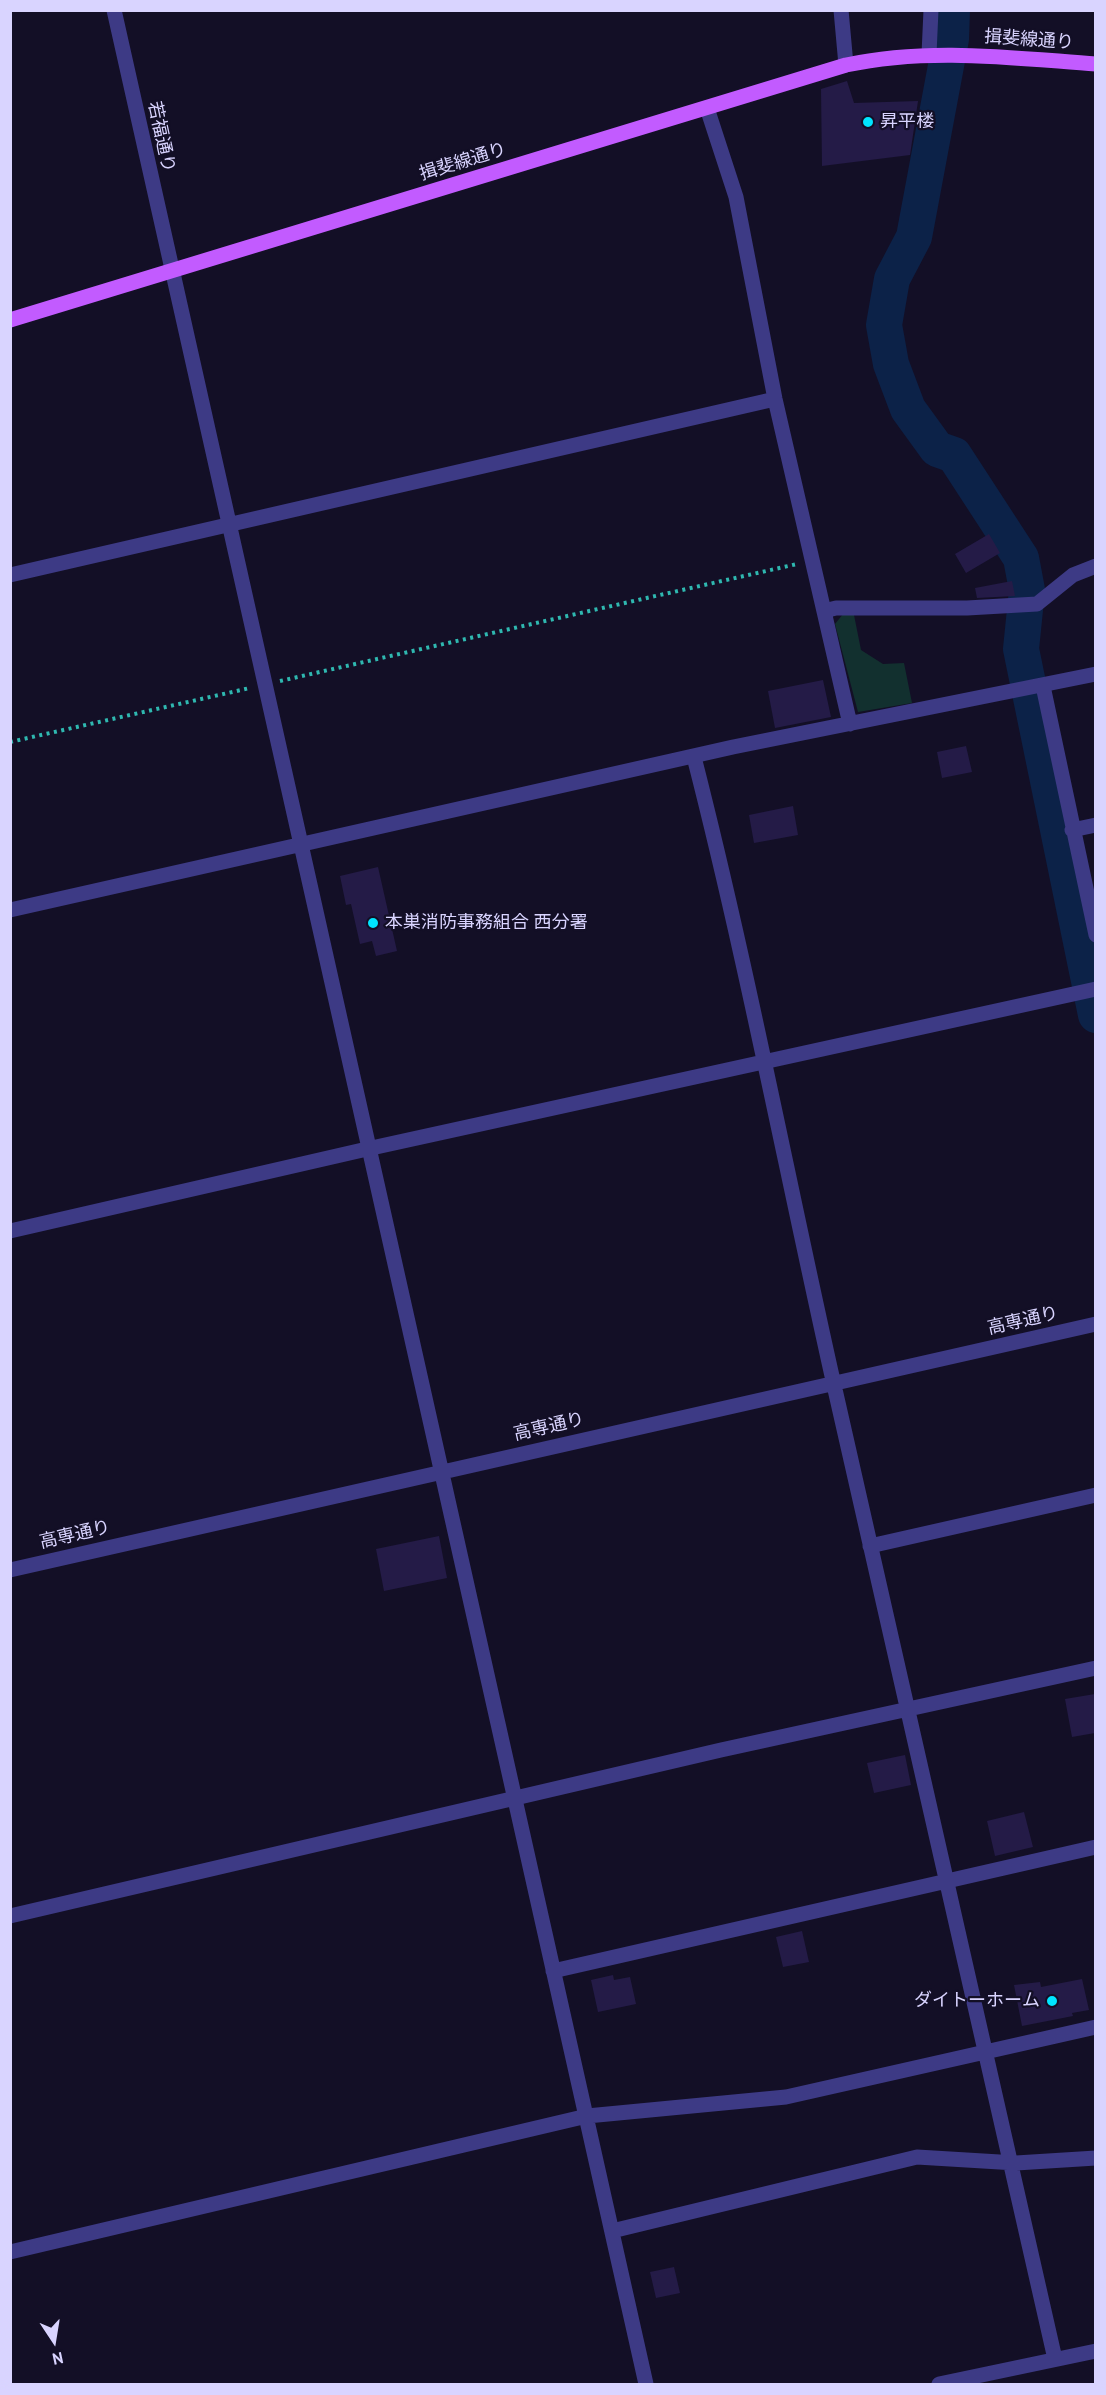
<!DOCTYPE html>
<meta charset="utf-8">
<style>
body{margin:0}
#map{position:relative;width:1106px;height:2395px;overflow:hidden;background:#130f26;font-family:"PT Sans",sans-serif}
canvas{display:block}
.frame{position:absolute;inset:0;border:12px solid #d9d4ff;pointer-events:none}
.north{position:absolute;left:24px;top:2311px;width:60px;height:60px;-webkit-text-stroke:4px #130f26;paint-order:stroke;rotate:168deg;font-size:16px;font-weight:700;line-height:24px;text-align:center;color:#d9d4ff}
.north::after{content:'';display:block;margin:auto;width:21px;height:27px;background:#d9d4ff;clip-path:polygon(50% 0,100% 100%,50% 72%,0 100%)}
</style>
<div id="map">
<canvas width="1106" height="2395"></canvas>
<div class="frame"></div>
<div class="north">N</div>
</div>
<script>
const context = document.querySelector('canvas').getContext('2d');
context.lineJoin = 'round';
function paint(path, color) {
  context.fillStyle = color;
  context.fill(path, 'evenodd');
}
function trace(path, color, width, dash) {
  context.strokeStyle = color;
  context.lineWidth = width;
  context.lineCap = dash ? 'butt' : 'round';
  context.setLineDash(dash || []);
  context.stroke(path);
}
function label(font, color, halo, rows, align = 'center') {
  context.font = font + ' "PT Sans","Noto Sans JP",sans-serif';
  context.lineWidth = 4.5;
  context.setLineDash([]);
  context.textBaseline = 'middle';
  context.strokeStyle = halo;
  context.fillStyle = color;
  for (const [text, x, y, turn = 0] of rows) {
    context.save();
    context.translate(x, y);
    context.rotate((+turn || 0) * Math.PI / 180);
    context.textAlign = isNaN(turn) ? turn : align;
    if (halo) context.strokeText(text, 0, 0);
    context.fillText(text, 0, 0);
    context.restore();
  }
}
paint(new Path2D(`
 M843,614L854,615L861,650L883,664L904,663L912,703L858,712L835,624Z`), '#12302f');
trace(new Path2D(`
 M952,10L951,39L914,237L892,279L884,325L891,364L908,409L937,449L954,455L1021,558L1027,590L1021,649L1096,1015`), '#0c2248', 36);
paint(new Path2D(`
 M847,81L854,103L918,101L910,155L822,166L821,89Z
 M989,534L1000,553L966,573L955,554Z
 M1012,581L1015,596L977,598L975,588Z
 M823,680L831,717L775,728L768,691Z
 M966,746L972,772L942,778L937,752Z
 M793,806L798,835L754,843L749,815Z
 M378,867L397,951L376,956L372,941L360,944L351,904L346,905L340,876Z
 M439,1536L447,1578L384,1591L376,1549Z
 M1095,1694V1733L1072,1737L1065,1699Z
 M905,1755L911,1785L874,1793L867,1763Z
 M1024,1812L1033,1847L995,1856L987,1821Z
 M802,1931L809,1962L783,1967L776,1937Z
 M613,1975L614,1980L630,1977L636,2004L598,2012L591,1980Z
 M1082,1979L1089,2010L1072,2013L1073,2016L1022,2026L1014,1985L1040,1982L1041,1987Z
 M674,2267L680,2293L656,2298L650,2272Z`), '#241b47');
trace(new Path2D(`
 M280,681L797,564
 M10,742L250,688`), '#2fb8b0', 4, [3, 4.5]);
trace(new Path2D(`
 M114,10L646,2384
 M841,10L846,65
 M929,54L931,10
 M707,108L736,197L775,399L850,724
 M10,575L775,399
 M824,611L836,608H967L1037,604L1073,575L1096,566
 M1043,686L1096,935
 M694,757C747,964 787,1176 834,1385C907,1710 984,2034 1055,2359
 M1072,830L1096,825
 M10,910L733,747L1096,674
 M10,1231L367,1149L1096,989
 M870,1546L1096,1495
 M10,1570L1096,1324
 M10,1916L721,1750L1096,1668
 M553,1971L1096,1847
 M612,2231L917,2157L1016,2163L1096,2158
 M10,2252L587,2116L786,2097L1096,2027
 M939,2384L1096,2351`), '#3d3a85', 15);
trace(new Path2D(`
 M10,320L846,65C929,47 1012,58 1096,64`), '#c25bff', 15);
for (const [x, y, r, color] of [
 [868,122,6,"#00e5ff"],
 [373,923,6,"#00e5ff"],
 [1052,2001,6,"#00e5ff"]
]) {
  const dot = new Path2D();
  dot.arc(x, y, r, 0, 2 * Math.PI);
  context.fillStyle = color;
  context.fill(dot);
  trace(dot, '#130f26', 2);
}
label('18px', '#d9d4ff', '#130f26', [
 ["揖斐線通り",1029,40,4],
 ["若福通り",161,137,78],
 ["揖斐線通り",463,162,-17],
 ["高専通り",1023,1321,-13],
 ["高専通り",549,1427,-13],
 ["高専通り",75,1535,-13]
]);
label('18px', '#d9d4ff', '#130f26', [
 ["昇平楼",880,122],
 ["本巣消防事務組合 西分署",385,923],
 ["ダイトーホーム",1040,2001,"right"]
], 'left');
</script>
